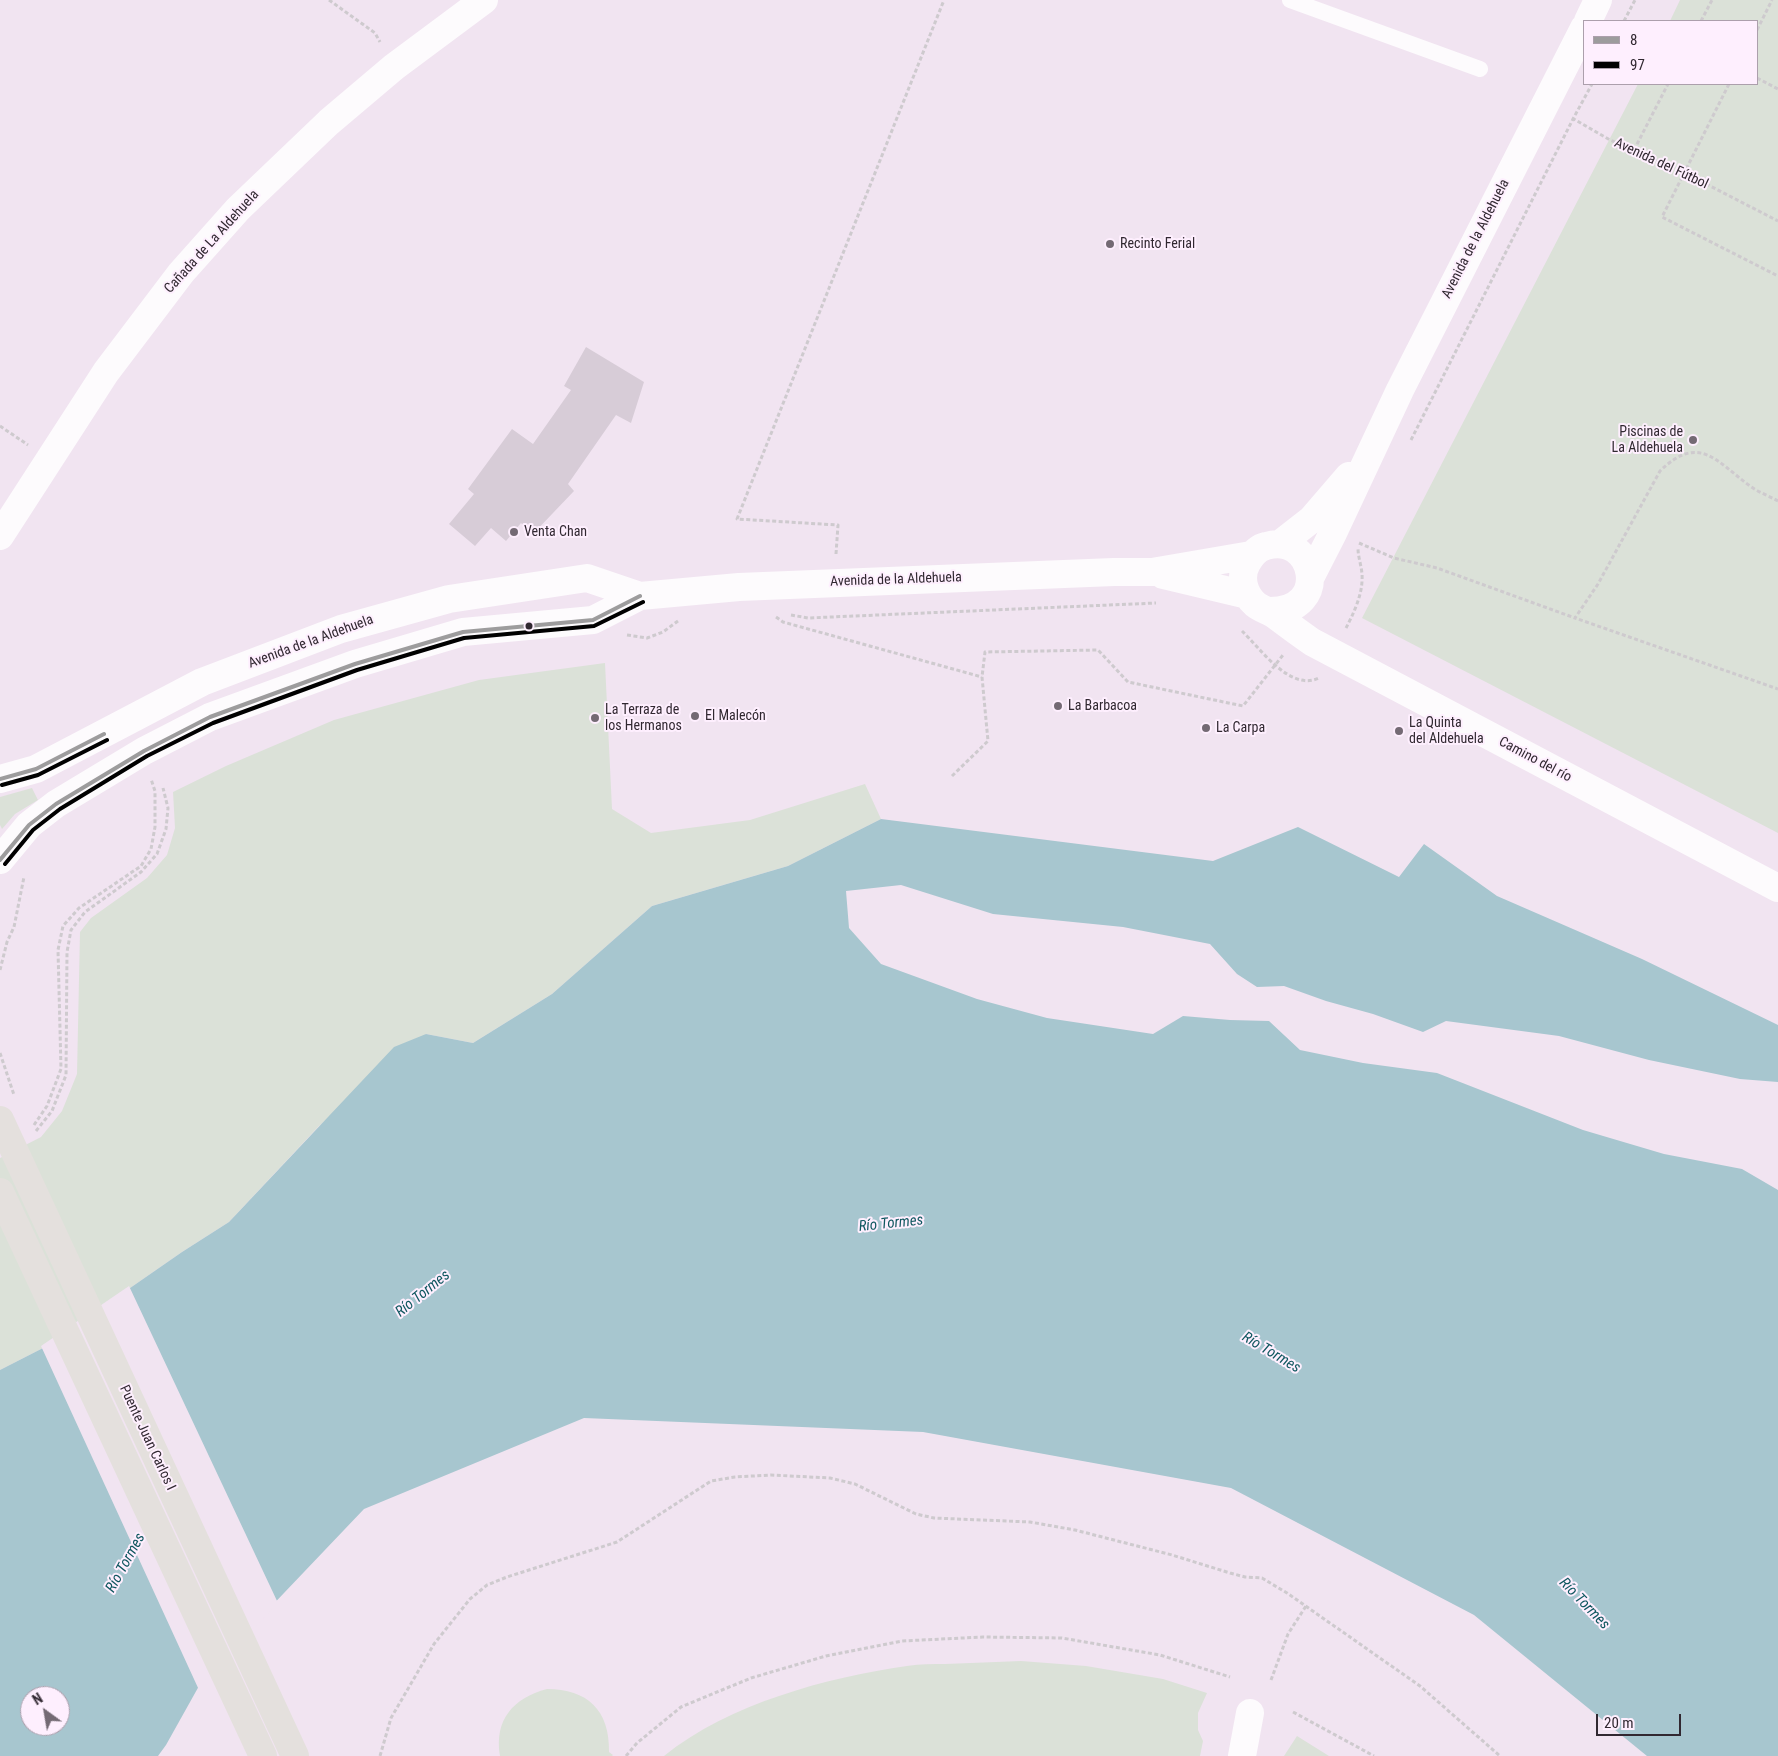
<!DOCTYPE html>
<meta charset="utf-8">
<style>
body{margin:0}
#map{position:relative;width:1778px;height:1756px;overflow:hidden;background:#f1e4f1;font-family:"Roboto Condensed",sans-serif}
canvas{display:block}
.legend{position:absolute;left:1583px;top:20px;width:175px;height:65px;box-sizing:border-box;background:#feeffe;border:1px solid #ac9fac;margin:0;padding:6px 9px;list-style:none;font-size:15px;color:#312831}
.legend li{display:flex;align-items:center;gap:10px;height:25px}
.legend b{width:25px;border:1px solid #ac9fac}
.north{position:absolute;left:20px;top:1686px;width:50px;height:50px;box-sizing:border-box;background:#feeffe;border:1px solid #ac9fac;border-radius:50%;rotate:328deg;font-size:14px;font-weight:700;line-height:20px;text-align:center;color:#312831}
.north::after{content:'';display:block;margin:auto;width:18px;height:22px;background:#746a74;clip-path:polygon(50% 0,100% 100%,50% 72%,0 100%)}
.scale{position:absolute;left:1596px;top:1714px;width:85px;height:22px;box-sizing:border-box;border:2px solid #312831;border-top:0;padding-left:6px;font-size:15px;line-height:18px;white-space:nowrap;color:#312831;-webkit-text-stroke:4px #feeffe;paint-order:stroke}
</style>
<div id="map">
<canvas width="1778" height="1756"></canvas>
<ul class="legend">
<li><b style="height:6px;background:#9d9c9d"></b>8</li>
<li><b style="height:6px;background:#000"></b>97</li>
</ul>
<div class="north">N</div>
<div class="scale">20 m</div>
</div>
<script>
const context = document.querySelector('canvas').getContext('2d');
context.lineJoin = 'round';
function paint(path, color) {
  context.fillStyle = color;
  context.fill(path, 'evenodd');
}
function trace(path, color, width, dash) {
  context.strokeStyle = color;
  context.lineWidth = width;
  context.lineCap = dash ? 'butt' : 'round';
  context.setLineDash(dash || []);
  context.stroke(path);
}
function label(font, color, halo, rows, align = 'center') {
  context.font = font + ' "Roboto Condensed",sans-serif';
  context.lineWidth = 4;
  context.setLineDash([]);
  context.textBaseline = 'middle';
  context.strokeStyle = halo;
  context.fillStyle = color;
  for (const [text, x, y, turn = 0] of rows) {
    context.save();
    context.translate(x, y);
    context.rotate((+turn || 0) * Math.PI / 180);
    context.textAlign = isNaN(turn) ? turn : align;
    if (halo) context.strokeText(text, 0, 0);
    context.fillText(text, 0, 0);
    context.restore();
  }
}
paint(new Path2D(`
 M1680,0H1778V833L1362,618L1638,84H1757V21H1670Z
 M605,663L612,809L651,833L750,820L865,784L881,819L788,866L652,906L552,994L473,1043L426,1034L319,1126L229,1222L182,1252L45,1347L0,1370V1158L41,1137L62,1111L77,1074L80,932L91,918L147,878L167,855L175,828L173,792L226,766L334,720L479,680Z
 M32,788L38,800L15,814L2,829L0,825V797Z
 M1021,1661L1086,1666L1163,1679L1207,1693L1198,1713V1730L1203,1741L1200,1756H664C728,1704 828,1677 907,1666C920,1664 933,1664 945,1664C971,1663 996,1662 1021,1661Z
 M547,1689C587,1689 610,1710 609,1752L613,1755L612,1756H500C494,1720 513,1698 547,1689Z
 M1297,1736L1329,1756H1284Z`), '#dbe1d8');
paint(new Path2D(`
 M881,819L1213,861L1298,827L1399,877L1424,844L1497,896L1642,959L1778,1025V1082L1740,1079L1649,1060L1559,1036L1446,1021L1423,1032L1373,1014L1326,1001L1284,986L1257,987L1237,974L1210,944L1123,927L993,914L901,885L846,891L849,928L881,964L977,999L1047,1018L1153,1034L1183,1016L1230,1020L1269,1021L1300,1050L1363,1063L1437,1073L1583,1130L1664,1154L1742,1169L1778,1190V1756H1647L1474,1615L1231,1488L923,1432L584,1418L364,1509L204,1677L166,1745L158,1756H0V1370L45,1347L182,1252L229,1222L394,1047L426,1034L473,1043L552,994L652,906L788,866ZM30,1696H60V1726H30Z`), '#a7c6cf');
paint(new Path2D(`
 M129,1286L278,1603L206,1678L199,1690L41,1346Z`), '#f1e4f1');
paint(new Path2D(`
 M586,347L644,382L631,423L616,415L568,484L574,491L532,535L521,523L506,541L491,528L475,546L449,524L474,494L468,489L512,429L533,444L571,390L564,386Z`), '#d7ccd7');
trace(new Path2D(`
 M329,0L375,33L380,42
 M1624,21L1635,0
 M1701,21L1712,0
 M1757,30L1772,0
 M1757,78L1778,89
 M1729,84L1662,217L1778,276
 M1572,118L1610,140L1683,172L1778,221
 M1634,150L1668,84
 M0,426L28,445
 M1411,440L1573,119L1592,84
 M1778,501C1769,496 1758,492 1750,486C1716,461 1699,433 1660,471L1598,584L1575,618L1778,689
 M1359,543L1394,558L1437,568L1575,618
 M836,554L838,525L737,519L944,0
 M791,615L808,618L1156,603
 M776,617L783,622L982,677
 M1346,628C1353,615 1362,595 1362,580C1363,569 1358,559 1358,548
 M1242,631C1260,648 1290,692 1319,678
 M627,635L647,638L663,632L678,621
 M952,776L988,741L982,677L985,652L1098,650L1128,682L1243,706L1283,655
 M0,970L7,942L14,927L24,877
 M0,1053L14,1095
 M34,1125L47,1106L61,1069L58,950L63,926L79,908L141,866L151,849L155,827V791L151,779
 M36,1131L52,1111L66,1075L67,952L71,930L85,912L141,872L157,854L166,829L168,808L163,788
 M1271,1680L1288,1634L1306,1606
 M1293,1712L1374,1756
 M380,1756L391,1718L434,1644L470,1599L487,1585L507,1577L617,1542L711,1481L735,1477L771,1475L830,1478L855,1484L916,1514L934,1518L1030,1522L1075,1530L1172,1555L1230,1573L1245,1577L1262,1578L1287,1593L1420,1686L1500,1756
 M626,1756L637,1743L681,1707L751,1678L826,1656L902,1641L983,1637L1062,1638L1160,1655L1230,1677`), '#cecace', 3, [4, 2.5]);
trace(new Path2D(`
 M1290,0L1480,69`), '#fdfbfd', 16);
trace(new Path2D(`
 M1588,21L1598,0
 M0,536L106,372L181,273L238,209L329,122L394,67L484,0
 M1280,544L1312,519L1349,476
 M1163,575L1247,595
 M1311,576L1333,533L1400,390L1584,28
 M1269,611C1333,612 1314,531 1266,546C1257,548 1251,556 1247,563C1239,577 1244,594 1255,604C1261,609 1269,611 1275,615C1287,624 1299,633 1312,642L1778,888
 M0,779L36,769L202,682L341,629L449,599L587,578L640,596
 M0,860L29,825L56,804L144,751L210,717L355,664L463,632L593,620L640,596L739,587L1114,572H1152L1251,555
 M1242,1756L1250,1713`), '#fdfbfd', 28);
trace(new Path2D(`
 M0,1120L295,1756
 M0,1192L263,1756`), '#e4e0dd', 28);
trace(new Path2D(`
 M0,779L36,769L104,734
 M0,860L29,825L56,804L144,751L210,717L355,664L463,632L593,620L640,596`), '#9d9c9d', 4);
trace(new Path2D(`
 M2,785L38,775L107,740
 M5,864L33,830L60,809L147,756L213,723L357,670L464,638L594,626L643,602`), '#000', 4);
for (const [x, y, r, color] of [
 [1110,244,5,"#746a74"],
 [1693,440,5,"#746a74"],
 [514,532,5,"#746a74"],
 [529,626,4.5,"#312831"],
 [1058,706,5,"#746a74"],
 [695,716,5,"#746a74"],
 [595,718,5,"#746a74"],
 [1206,728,5,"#746a74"],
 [1399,731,5,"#746a74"]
]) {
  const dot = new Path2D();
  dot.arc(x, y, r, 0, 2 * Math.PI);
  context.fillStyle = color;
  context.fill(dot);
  trace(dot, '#feeffe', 2);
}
label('14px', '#312831', '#feeffe', [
 ["Avenida del Fútbol",1661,164,25],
 ["Avenida de la Aldehuela",1476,239,-63],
 ["Cañada de La Aldehuela",212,242,-48],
 ["Avenida de la Aldehuela",896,580,-2],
 ["Avenida de la Aldehuela",311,642,-20],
 ["Camino del río",1535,760,28],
 ["Puente Juan Carlos I",147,1438,65]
]);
label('14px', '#312831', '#feeffe', [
 ["Recinto Ferial",1120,244],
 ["Piscinas de",1683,432,"right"],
 ["La Aldehuela",1683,448,"right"],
 ["Venta Chan",524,532],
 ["La Barbacoa",1068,706],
 ["La Terraza de",605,710],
 ["los Hermanos",605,726],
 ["El Malecón",705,716],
 ["La Quinta",1409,723],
 ["del Aldehuela",1409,739],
 ["La Carpa",1216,728]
], 'left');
label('italic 15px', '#0f575f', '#feeffe', [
 ["Río Tormes",891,1224,-6],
 ["Río Tormes",423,1294,-39],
 ["Río Tormes",1271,1353,31],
 ["Río Tormes",126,1563,-61],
 ["Río Tormes",1584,1604,46]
]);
</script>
